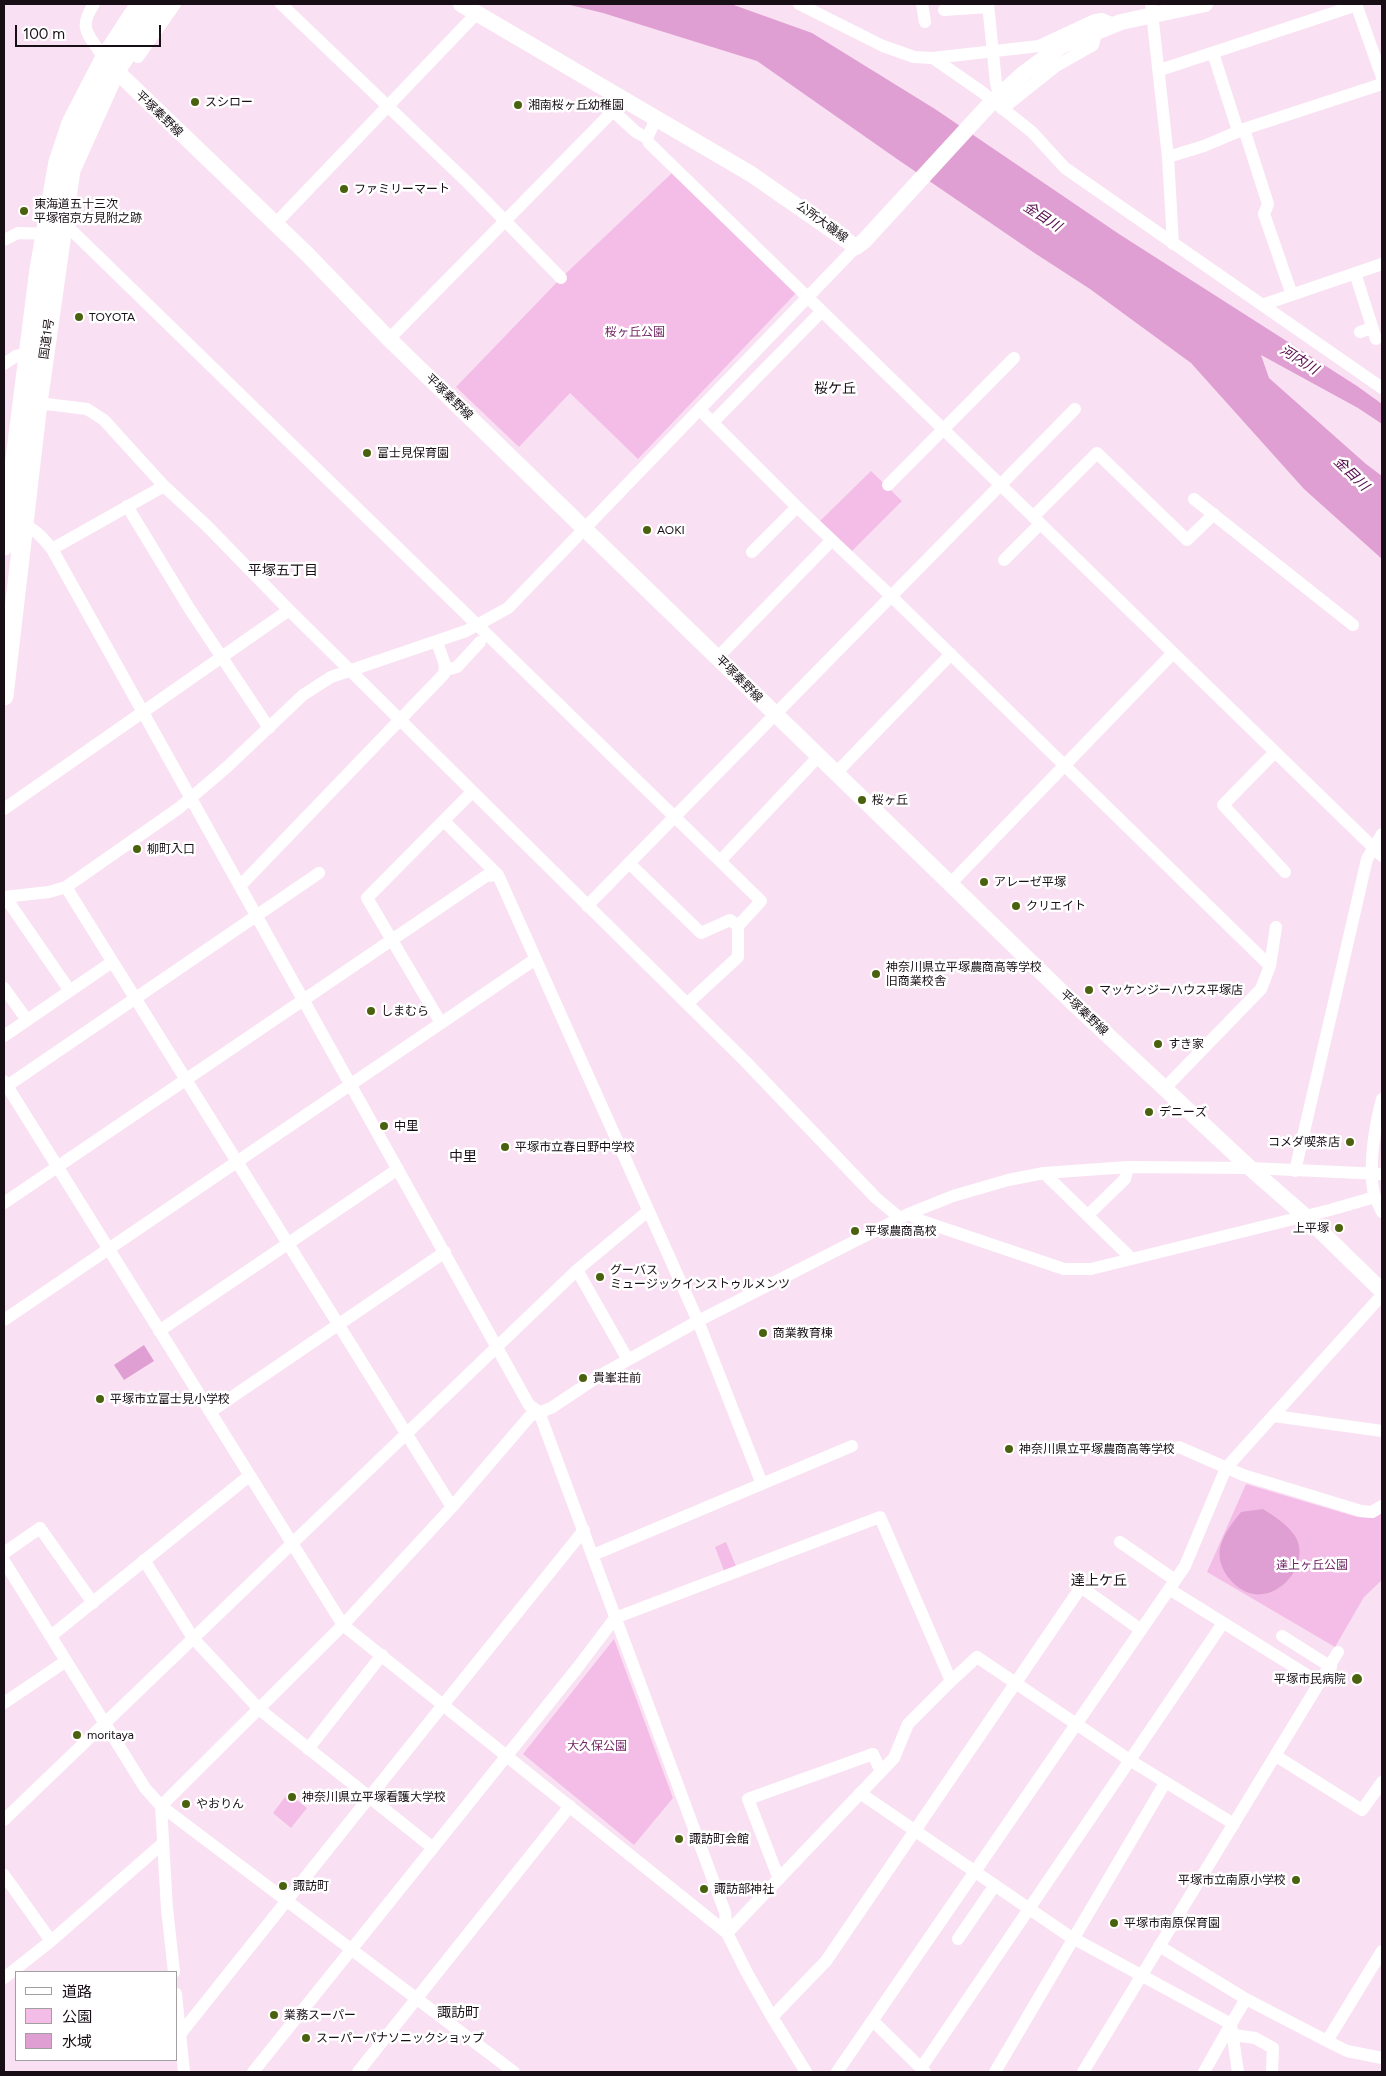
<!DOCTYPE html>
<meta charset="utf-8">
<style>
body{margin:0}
#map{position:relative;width:1386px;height:2076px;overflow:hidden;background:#f9e1f3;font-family:Figtree,"Noto Sans JP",sans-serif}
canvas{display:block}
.frame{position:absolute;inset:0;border:5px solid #170f15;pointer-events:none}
.legend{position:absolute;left:15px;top:1971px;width:162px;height:90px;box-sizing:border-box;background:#fff;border:1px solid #a29fa1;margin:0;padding:6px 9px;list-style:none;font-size:15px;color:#170f15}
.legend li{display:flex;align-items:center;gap:10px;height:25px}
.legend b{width:25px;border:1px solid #a29fa1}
.scale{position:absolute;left:15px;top:25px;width:146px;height:22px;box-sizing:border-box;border:2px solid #170f15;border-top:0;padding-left:6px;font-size:15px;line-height:18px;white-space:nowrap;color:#170f15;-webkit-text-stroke:4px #fff;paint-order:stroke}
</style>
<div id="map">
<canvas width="1386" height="2076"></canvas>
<div class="frame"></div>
<ul class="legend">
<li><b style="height:6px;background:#fff"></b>道路</li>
<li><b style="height:14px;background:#f4bde7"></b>公園</li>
<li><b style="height:14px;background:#e09fd2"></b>水域</li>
</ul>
<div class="scale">100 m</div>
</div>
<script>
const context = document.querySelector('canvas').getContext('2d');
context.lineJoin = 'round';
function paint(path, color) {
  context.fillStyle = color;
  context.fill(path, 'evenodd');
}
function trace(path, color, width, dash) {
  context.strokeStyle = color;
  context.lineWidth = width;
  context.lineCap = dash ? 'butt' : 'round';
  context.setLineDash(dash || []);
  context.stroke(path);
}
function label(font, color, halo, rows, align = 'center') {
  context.font = font + ' Figtree,"Noto Sans JP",sans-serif';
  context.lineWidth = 5;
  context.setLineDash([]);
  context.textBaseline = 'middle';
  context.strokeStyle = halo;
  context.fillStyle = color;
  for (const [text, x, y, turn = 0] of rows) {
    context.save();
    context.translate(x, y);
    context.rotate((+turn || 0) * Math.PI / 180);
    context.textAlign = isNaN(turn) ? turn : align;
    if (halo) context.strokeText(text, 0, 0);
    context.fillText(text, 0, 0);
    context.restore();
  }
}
paint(new Path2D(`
 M672,173L796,293L638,459L570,393L519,447L456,387L561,278Z
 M871,471L902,501L850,553L819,522Z
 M1246,1484L1357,1517L1374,1518L1382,1513V1580L1364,1597L1335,1647L1207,1572Z
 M726,1542L736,1566L724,1571L715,1547Z
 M614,1639L673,1798L634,1845L523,1754Z
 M288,1793L307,1808L291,1828L273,1813Z`), '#f4bde7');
paint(new Path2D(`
 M566,4H731L812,33L935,109L1119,234L1357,386L1382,404V424L1358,408L1261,355L1269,378L1366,464L1382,476V559L1304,489L1191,363L1090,289L1036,254L897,159L757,61L603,13Z
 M144,1345L154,1361L124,1380L114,1365Z
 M1263,1509C1274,1516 1287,1524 1295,1536C1311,1562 1282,1599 1253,1594C1234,1590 1216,1568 1220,1548C1223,1535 1232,1523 1241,1512Z`), '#e09fd2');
trace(new Path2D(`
 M94,4C76,31 91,35 104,59
 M281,4L468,183L561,278
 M799,4L883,46L914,57L933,58L982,92L1032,132L1065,168L1382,388
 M922,4L925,22
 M988,4L996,83L1002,109L1056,66L1093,45L1097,30
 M1151,4L1168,157L1204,146L1244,129L1382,84
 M1356,4L1382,77
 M944,10L988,7
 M129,51L138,57L175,4
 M1213,53L1238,131
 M933,58L1039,46L1095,20L1102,19L1114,24
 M1160,70L1357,5
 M656,119L647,138L649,143L1382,856
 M1244,129L1268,204L1264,214L1292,295
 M1168,157L1173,244
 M63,222L720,861
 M275,224L477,13
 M4,240L18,233L52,234
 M1355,273L1376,339
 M1262,305L1382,264
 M1360,332L1372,328
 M389,339L613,111L636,132L647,138
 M4,364L16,356L27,354
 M38,403L87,409L104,420L164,486L207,526L289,610L745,1061L876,1198L900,1218
 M700,410L797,507L891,596L1270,966
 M713,422L821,312
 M888,485L1014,358
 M1194,499L1353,625
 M127,506L189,608L269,728
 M1033,517L1097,453L1187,540L1214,514
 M17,523C33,526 42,537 52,549L529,1405L539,1412L725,1912L727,1933L746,1971L772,2017L806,2072
 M52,549L164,486
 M752,552L797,507
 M1004,560L1040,524
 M717,658L832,540
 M446,670L457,667L480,642
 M1275,752L1223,805L1285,872
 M837,772L951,654
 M4,809L289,610
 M444,821L498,875L698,1321L762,1484
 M629,863L701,933L730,920L738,926
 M950,884L1173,653
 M240,886L444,674L445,665L437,642
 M66,887L452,1507
 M4,897L49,892L66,887L179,808L227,767L303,695L331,677L466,631L508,608L856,247
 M7,897L10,904L70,991
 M587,906L1075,409
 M4,988L27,1020
 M688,1003L738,957V926L761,901L720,861L818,757
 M441,1023L367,898L472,792
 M4,1036L112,962
 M4,1081L343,1625L443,1705L181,2033
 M4,1088L319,873
 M1165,1088L1261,989L1270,966L1276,927
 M1382,1099C1375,1124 1367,1172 1375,1197C1377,1202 1380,1207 1382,1212
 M1295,1171L1367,859L1382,834
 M1044,1173L1132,1259
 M4,1203L486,876L498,875
 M908,1214L922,1221L1064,1269H1091L1330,1210L1375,1197
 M1088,1215L1125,1179L1128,1167
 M577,1270L628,1360
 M4,1320L534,960
 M159,1331L398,1169
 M210,1412L445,1252
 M1274,1416L1382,1431
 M1179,1447L1243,1475L1361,1511L1372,1512L1382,1506
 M584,1530L443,1705L727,1933L894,1758L908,1724L951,1681L977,1657L1131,1761L1234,1824
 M1120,1542L1175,1580
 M4,1553L40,1528L93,1603
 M593,1555L852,1446
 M144,1560L193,1638L259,1709L433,1848
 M4,1561L145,1788L161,1806L514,2072
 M1169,1589L1320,1683
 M51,1636L249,1476
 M1282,1636L1331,1667
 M4,1703L66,1661
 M308,1749L382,1655
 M1276,1756L1362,1810L1382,1782
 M860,1793L1069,1936L1231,2024L1204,2072
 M4,1820L577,1270L648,1211
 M4,1875L51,1941
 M779,1879L748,1799L873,1754L881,1772
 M958,1939L995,1885
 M1159,1946L1246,1999L1327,2041L1347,2051L1382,2058
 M174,1972L167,1909L161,1806L343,1625L452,1507L530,1416L551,1408L599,1376L698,1321L908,1214L953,1196L1008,1180L1044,1173L1128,1167L1250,1168L1382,1174
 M4,1978L51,1941L162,1844
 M176,1994L184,2072
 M772,2017L826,1961L1081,1587L1141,1630
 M874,2022L925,2072
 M1234,2035L1255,2038L1273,2048L1272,2072
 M1327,2041L1382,1951
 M921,2068L1223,1623
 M253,2072L578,1667L615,1618L880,1517L951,1681
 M358,2072L570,1806
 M837,2072L1185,1566L1226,1468L1382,1295
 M995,2072L1165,1783
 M1083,2072L1338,1652
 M1238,2072L1231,2024L1246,1999`), '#fff', 12);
trace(new Path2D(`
 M461,4L751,174L856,247L864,241L988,106L1023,74L1061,46L1121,22L1205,4
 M108,63L307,254L389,339L1071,1001L1250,1168L1305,1216L1382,1291`), '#fff', 16);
trace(new Path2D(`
 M4,546L39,269L58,162L71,123L104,59L140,4
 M4,696L38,403L71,170L115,72L160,4`), '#fff', 19);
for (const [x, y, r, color] of [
 [195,102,5,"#4a610d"],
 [518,105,5,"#4a610d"],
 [344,189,5,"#4a610d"],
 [24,211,5,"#4a610d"],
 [79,317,5,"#4a610d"],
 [367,453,5,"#4a610d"],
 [647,530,5,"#4a610d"],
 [862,800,5,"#4a610d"],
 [137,849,5,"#4a610d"],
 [984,882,5,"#4a610d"],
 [1016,906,5,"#4a610d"],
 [876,974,5,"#4a610d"],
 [1089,990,5,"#4a610d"],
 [371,1011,5,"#4a610d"],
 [1158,1044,5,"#4a610d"],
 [1149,1112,5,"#4a610d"],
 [384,1126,5,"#4a610d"],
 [1350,1142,5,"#4a610d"],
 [505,1147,5,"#4a610d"],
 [1339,1228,5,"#4a610d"],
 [855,1231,5,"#4a610d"],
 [600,1277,5,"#4a610d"],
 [763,1333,5,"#4a610d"],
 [583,1378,5,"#4a610d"],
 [100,1399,5,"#4a610d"],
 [1009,1449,5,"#4a610d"],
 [1357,1679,6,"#4a610d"],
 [77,1735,5,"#4a610d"],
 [292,1797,5,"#4a610d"],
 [186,1804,5,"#4a610d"],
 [679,1839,5,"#4a610d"],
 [1296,1880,5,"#4a610d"],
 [283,1886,5,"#4a610d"],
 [704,1889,5,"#4a610d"],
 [1114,1923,5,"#4a610d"],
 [274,2015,5,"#4a610d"],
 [306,2038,5,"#4a610d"]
]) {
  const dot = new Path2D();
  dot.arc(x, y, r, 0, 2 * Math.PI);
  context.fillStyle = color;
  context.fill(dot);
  trace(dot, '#fff', 2);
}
label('12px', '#170f15', '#fff', [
 ["スシロー",205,102],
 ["湘南桜ヶ丘幼稚園",528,105],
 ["ファミリーマート",354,189],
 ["東海道五十三次",34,204],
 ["平塚宿京方見附之跡",34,218],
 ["TOYOTA",89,317],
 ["富士見保育園",377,453],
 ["AOKI",657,530],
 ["桜ヶ丘",872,800],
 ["柳町入口",147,849],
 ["アレーゼ平塚",994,882],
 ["クリエイト",1026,906],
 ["神奈川県立平塚農商高等学校",886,967],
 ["旧商業校舎",886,981],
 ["マッケンジーハウス平塚店",1099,990],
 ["しまむら",381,1011],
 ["すき家",1168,1044],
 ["デニーズ",1159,1112],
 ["中里",394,1126],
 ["コメダ喫茶店",1340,1142,"right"],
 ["平塚市立春日野中学校",515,1147],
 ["上平塚",1329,1228,"right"],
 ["平塚農商高校",865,1231],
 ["グーバス",610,1270],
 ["ミュージックインストゥルメンツ",610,1284],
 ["商業教育棟",773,1333],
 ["貴峯荘前",593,1378],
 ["平塚市立富士見小学校",110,1399],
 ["神奈川県立平塚農商高等学校",1019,1449],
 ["平塚市民病院",1346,1679,"right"],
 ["moritaya",87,1735],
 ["神奈川県立平塚看護大学校",302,1797],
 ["やおりん",196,1804],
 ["諏訪町会館",689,1839],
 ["平塚市立南原小学校",1286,1880,"right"],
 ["諏訪町",293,1886],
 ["諏訪部神社",714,1889],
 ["平塚市南原保育園",1124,1923],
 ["業務スーパー",284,2015],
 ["スーパーパナソニックショップ",316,2038]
], 'left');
label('12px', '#170f15', '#fff', [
 ["平塚秦野線",159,114,44],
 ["公所大磯線",822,222,36],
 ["国道1号",47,339,-82],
 ["平塚秦野線",449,397,44],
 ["平塚秦野線",739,679,45],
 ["平塚秦野線",1084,1013,43]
]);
label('12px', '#722766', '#fff', [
 ["桜ヶ丘公園",635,332],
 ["達上ヶ丘公園",1312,1565],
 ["大久保公園",597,1746]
]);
label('italic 14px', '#55074b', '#fff', [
 ["金目川",1042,217,33],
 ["河内川",1299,360,32],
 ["金目川",1351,474,44]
]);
label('14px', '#170f15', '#fff', [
 ["桜ケ丘",835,389],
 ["平塚五丁目",283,571],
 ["中里",463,1157],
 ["達上ケ丘",1099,1581],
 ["諏訪町",458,2013]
]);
</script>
